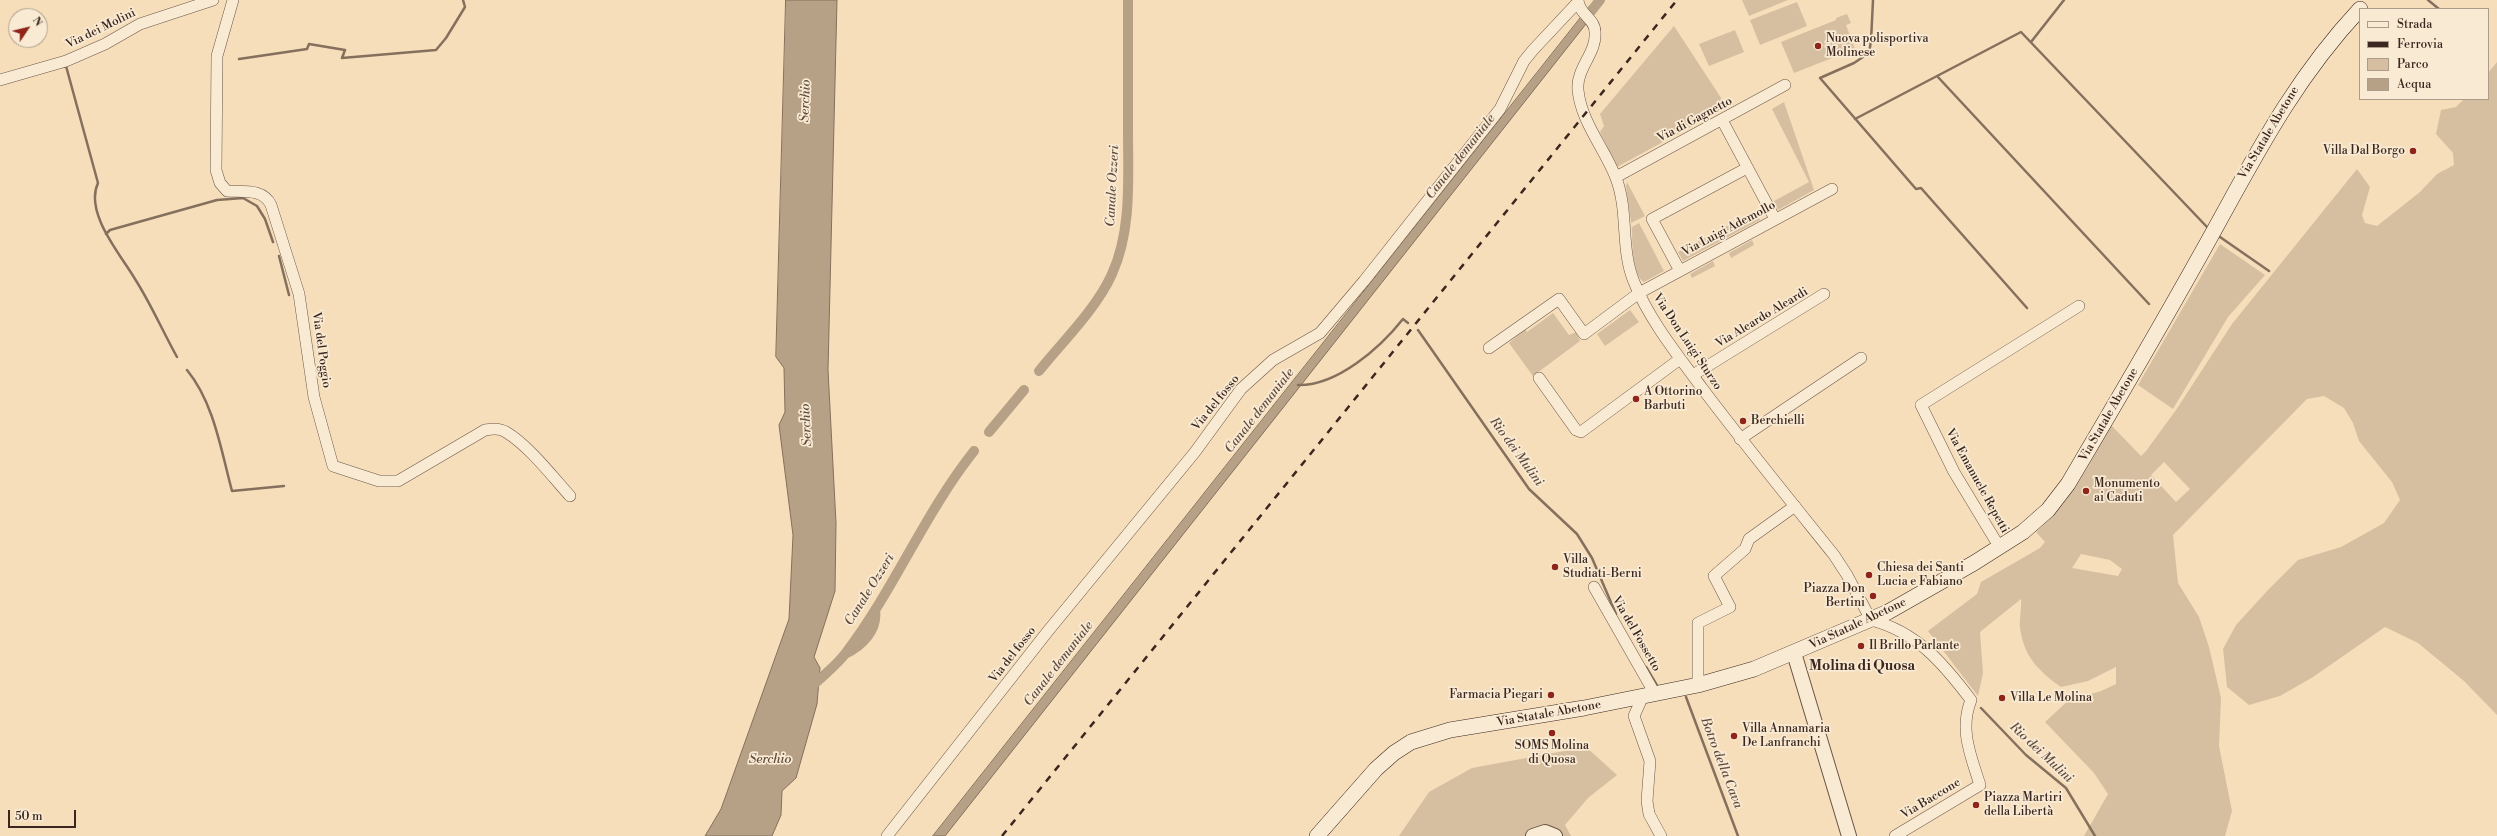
<!DOCTYPE html>
<meta charset="utf-8">
<style>
body{margin:0}
#map{position:relative;width:2497px;height:836px;overflow:hidden;background:#f6debb;font-family:"Libre Bodoni",serif}
canvas{display:block}
.legend{position:absolute;left:2359px;top:8px;width:130px;height:92px;box-sizing:border-box;background:#f9ead3;border:1px solid #ad9c8b;margin:0;padding:5px 7px;list-style:none;font-size:12px;color:#3b271f}
.legend li{display:flex;align-items:center;gap:8px;height:20px}
.legend b{width:20px;border:1px solid #ad9c8b}
.north{position:absolute;left:8px;top:8px;width:40px;height:40px;box-sizing:border-box;background:#f9ead3;border:1px solid #ad9c8b;border-radius:50%;rotate:55deg;font-size:11px;font-weight:700;line-height:16px;text-align:center;color:#3b271f}
.north::after{content:'';display:block;margin:auto;width:14px;height:18px;background:#8f2418;clip-path:polygon(50% 0,100% 100%,50% 72%,0 100%)}
.scale{position:absolute;left:8px;top:810px;width:68px;height:18px;box-sizing:border-box;border:2px solid #3b271f;border-top:0;padding-left:5px;font-size:12px;line-height:14px;white-space:nowrap;color:#3b271f;-webkit-text-stroke:3px #f9ead3;paint-order:stroke}
</style>
<div id="map">
<canvas width="2497" height="836"></canvas>
<ul class="legend">
<li><b style="height:5px;background:#f9ead3"></b>Strada</li>
<li><b style="height:5px;background:#3b271f"></b>Ferrovia</li>
<li><b style="height:11px;background:#d6bfa0"></b>Parco</li>
<li><b style="height:11px;background:#b6a086"></b>Acqua</li>
</ul>
<div class="north">N</div>
<div class="scale">50 m</div>
</div>
<script>
const context = document.querySelector('canvas').getContext('2d');
context.lineJoin = 'round';
function paint(path, color) {
  context.fillStyle = color;
  context.fill(path, 'evenodd');
}
function trace(path, color, width, dash) {
  context.strokeStyle = color;
  context.lineWidth = width;
  context.lineCap = dash ? 'butt' : 'round';
  context.setLineDash(dash || []);
  context.stroke(path);
}
function label(font, color, halo, rows, align = 'center') {
  context.font = font + ' "Libre Bodoni",serif';
  context.lineWidth = 3.5;
  context.setLineDash([]);
  context.textBaseline = 'middle';
  context.strokeStyle = halo;
  context.fillStyle = color;
  for (const [text, x, y, turn = 0] of rows) {
    context.save();
    context.translate(x, y);
    context.rotate((+turn || 0) * Math.PI / 180);
    context.textAlign = isNaN(turn) ? turn : align;
    if (halo) context.strokeText(text, 0, 0);
    context.fillText(text, 0, 0);
    context.restore();
  }
}
paint(new Path2D(`
 M1742,0H1788L1749,16Z
 M1797,2L1807,26L1760,45L1750,20Z
 M1847,14L1851,23L1846,25L1855,49L1794,73L1781,42L1836,20V18Z
 M1674,26L1727,107L1617,167L1600,132L1604,126L1600,114Z
 M1735,30L1744,52L1709,66L1699,44Z
 M2497,62V715L2464,681L2418,643L2385,627L2313,677L2280,696L2249,705L2227,687L2223,649L2236,625L2268,590L2298,560L2341,547L2384,523L2400,500L2392,482L2359,441L2353,423L2344,408L2324,396L2307,399L2173,535L2178,583L2199,617L2209,647L2221,698L2219,746L2232,811L2225,836H2084L2108,794L2094,773L2045,722L2069,700L2101,691L2116,684V667L2088,681L2061,687C2041,673 2025,658 2021,633C2018,623 2022,610 2021,599L1980,632L1983,673L1978,696L1928,631L1977,594L1981,582L2040,548L2045,542L2036,532C2070,503 2090,464 2111,425L2141,456L2146,451L2176,410L2232,324L2357,169L2370,187L2362,215L2365,223L2377,226L2420,192L2437,174L2454,165L2453,153L2436,134L2441,110L2456,107L2464,99H2488V73ZM2164,462L2190,489L2176,502L2151,475ZM2081,554L2110,560L2122,569L2118,576L2072,568Z
 M1784,102L1814,190L1778,210L1774,201L1809,182L1772,109Z
 M1627,182L1645,216L1631,223L1626,186Z
 M1756,211L1760,220L1683,261L1678,252Z
 M1639,223L1664,271L1644,282C1632,276 1632,239 1632,227Z
 M1752,240L1754,245L1731,258L1729,253Z
 M2220,244L2265,275L2228,317L2173,409L2138,385Z
 M1713,261L1715,266L1692,278L1690,274Z
 M1630,310L1639,322L1605,346L1597,334Z
 M1553,313L1569,335L1576,332L1580,341L1533,376L1509,343L1525,329L1527,332Z
 M1586,747L1617,775L1588,798L1565,825L1571,836H1399L1429,792L1472,768Z`), '#d6bfa0');
const water = new Path2D(`
 M786,0H837L828,370L836,523L835,591L814,657L820,668L817,704L796,778L782,791L781,815L772,836H705L721,809L789,619L793,535L779,425L785,412L784,368L776,357Z
 M1590,6L1597,10L945,836H933Z`);
paint(water, '#b6a086');
trace(water, '#85705d', 1);
trace(new Path2D(`
 M1873,0L1871,41L1869,53L1854,63L1820,78L1916,189L1921,188L2027,308
 M2428,0L2439,9
 M2031,42L2064,0
 M239,59L307,49L309,44L345,50L342,58L436,50L446,38L465,7L463,0
 M64,67L66,66L98,183C84,213 121,255 135,279C151,304 163,332 177,357
 M1937,76L2149,304
 M1855,119L2021,32L2207,227
 M106,234L110,230L217,200L243,198L257,206L265,219L273,242
 M2220,237L2269,271
 M279,256L289,295
 M1418,330L1529,489L1577,534L1592,558L1616,614
 M187,370C214,403 221,450 232,491L284,486
 M1298,385C1337,386 1380,348 1403,319L1408,323
 M1646,667L1658,687
 M1686,697L1738,836
 M1981,708L2026,755L2066,788L2095,836`), '#85705d', 2.5);
trace(new Path2D(`
 M1585,19L1600,0
 M1039,371C1063,341 1097,308 1112,274C1132,230 1128,178 1128,130C1128,87 1128,43 1128,0
 M989,432L1024,390
 M845,654C862,646 878,630 875,610
 M808,690C820,678 835,667 845,654C894,590 924,514 974,451`), '#b6a086', 10);
const minor = new Path2D(`
 M233,0L217,56L216,170L220,183L227,191C243,192 263,188 271,205L299,294L314,397L333,466L379,481H398L485,430C492,429 499,428 506,432C529,446 552,476 570,496
 M1578,0C1579,15 1595,18 1595,32C1597,53 1576,68 1578,90C1581,122 1605,149 1616,178C1629,212 1620,248 1634,282C1650,321 1677,354 1702,388C1745,445 1789,499 1834,555L1847,575L1871,620C1917,632 1943,663 1971,700C1959,730 1971,756 1980,785L1895,836
 M0,80L66,61L105,44L140,24L213,0
 M1722,120L1775,219
 M1616,177L1785,85
 M1680,271L1652,219L1747,168
 M1489,348L1559,299L1584,334L1639,293L1832,189
 M1693,375L1824,294
 M1539,378L1576,430L1581,432L1680,359
 M1740,439L1861,358
 M2000,548L1954,472L1921,405L2079,306
 M1594,587L1655,694
 M1698,685V623L1730,607L1714,576L1745,549L1749,539L1795,506
 M1643,696L1634,716L1650,761L1647,801L1649,814L1661,836
 M887,836L1048,631L1195,452L1241,389L1273,360L1320,333L1364,281L1500,109L1524,61L1533,50L1578,2`);
const tertiary = new Path2D(`
 M1794,653L1849,836
 M1533,836L1545,832L1555,836`);
const secondary = new Path2D(`
 M1317,836L1376,769L1394,753L1411,742L1450,730L1584,708L1698,685L1754,669L1888,612L1974,563L2023,532L2048,510L2068,484C2113,408 2158,331 2201,254C2251,165 2289,85 2360,9`);
trace(minor, '#6a5546', 12);
trace(tertiary, '#6a5546', 16);
trace(secondary, '#3b271f', 16);
trace(minor, '#f9ead3', 11);
trace(tertiary, '#f9ead3', 14);
trace(secondary, '#f9ead3', 15);
trace(new Path2D(`
 M1002,836L1677,0`), '#3b271f', 2.5, [7, 7]);
for (const [x, y, r, color] of [
 [1818,46,4,"#8f2418"],
 [2413,151,4,"#8f2418"],
 [1636,399,4,"#8f2418"],
 [1743,421,4,"#8f2418"],
 [2086,491,4,"#8f2418"],
 [1555,567,4,"#8f2418"],
 [1869,575,4,"#8f2418"],
 [1873,596,4,"#8f2418"],
 [1861,646,4,"#8f2418"],
 [1551,695,4,"#8f2418"],
 [2002,698,4,"#8f2418"],
 [1552,733,4,"#8f2418"],
 [1734,736,4,"#8f2418"],
 [1976,805,4,"#8f2418"]
]) {
  const dot = new Path2D();
  dot.arc(x, y, r, 0, 2 * Math.PI);
  context.fillStyle = color;
  context.fill(dot);
  trace(dot, '#f9ead3', 1.5);
}
label('12px', '#3b271f', '#f9ead3', [
 ["Via dei Molini",101,29,-26],
 ["Via di Gagnetto",1695,120,-28],
 ["Via Statale Abetone",2269,133,-59],
 ["Via Luigi Ademollo",1729,229,-28],
 ["Via Aleardo Aleardi",1762,318,-31],
 ["Via Don Luigi Sturzo",1687,342,56],
 ["Via del Poggio",321,350,82],
 ["Via del fosso",1216,403,-51],
 ["Via Statale Abetone",2109,415,-60],
 ["Via Emanuele Repetti",1977,481,61],
 ["Via Statale Abetone",1858,624,-25],
 ["Via del Fossetto",1636,634,60],
 ["Via del fosso",1013,655,-52],
 ["Via Statale Abetone",1549,714,-10],
 ["Via Baccone",1931,799,-31]
]);
label('12px', '#3b271f', '#f9ead3', [
 ["Nuova polisportiva",1826,39],
 ["Molinese",1826,53],
 ["Villa Dal Borgo",2405,151,"right"],
 ["A Ottorino",1644,392],
 ["Barbuti",1644,406],
 ["Berchielli",1751,421],
 ["Monumento",2094,484],
 ["ai Caduti",2094,498],
 ["Villa",1563,560],
 ["Studiati-Berni",1563,574],
 ["Chiesa dei Santi",1877,568],
 ["Lucia e Fabiano",1877,582],
 ["Piazza Don",1865,589,"right"],
 ["Bertini",1865,603,"right"],
 ["Il Brillo Parlante",1869,646],
 ["Farmacia Piegari",1543,695,"right"],
 ["Villa Le Molina",2010,698],
 ["Villa Annamaria",1742,729],
 ["De Lanfranchi",1742,743],
 ["SOMS Molina",1552,746,"center"],
 ["di Quosa",1552,760,"center"],
 ["Piazza Martiri",1984,798],
 ["della Libertà",1984,812]
], 'left');
label('italic 13px', '#604b3e', '#f9ead3', [
 ["Serchio",806,101,-88],
 ["Canale demaniale",1461,157,-52],
 ["Canale Ozzeri",1113,186,-87],
 ["Canale demaniale",1260,411,-52],
 ["Serchio",807,425,-93],
 ["Rio dei Mulini",1516,452,54],
 ["Canale Ozzeri",870,590,-58],
 ["Canale demaniale",1059,664,-52],
 ["Rio dei Mulini",2041,753,43],
 ["Serchio",770,760],
 ["Botro della Cava",1721,763,69]
]);
label('bold 14px', '#3b271f', '#f9ead3', [
 ["Molina di Quosa",1862,667]
]);
</script>
